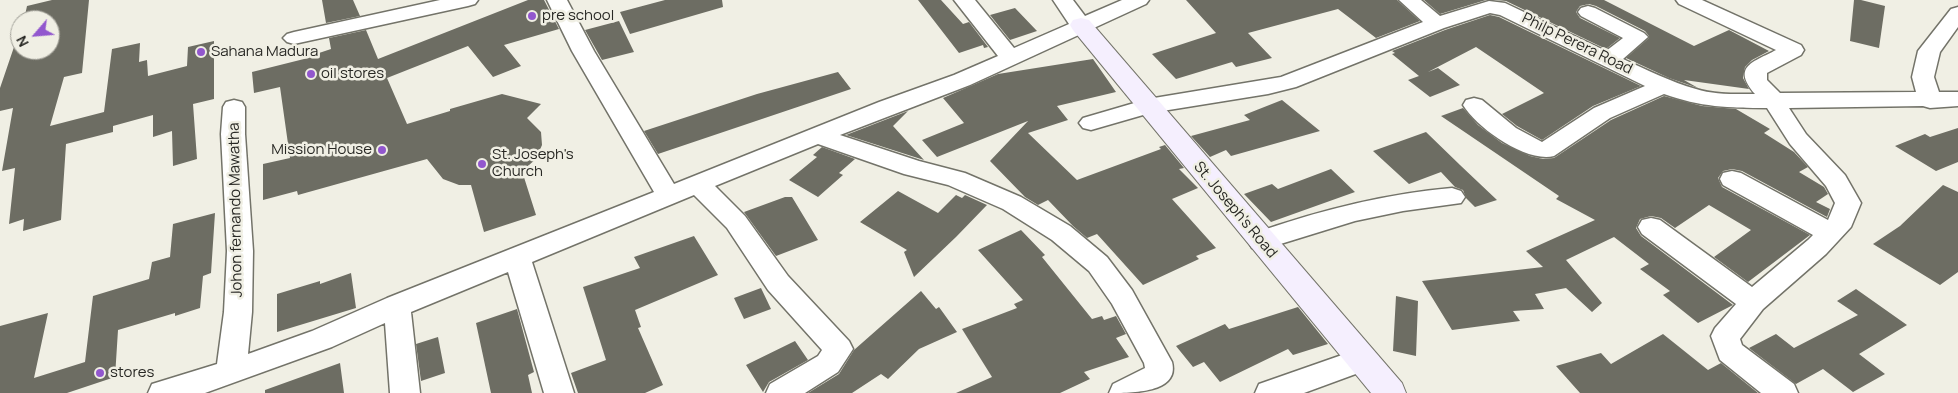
<!DOCTYPE html>
<style>
body{margin:0}
#map{position:relative;width:1958px;height:393px;overflow:hidden;background:#f0efe4;font-family:Manrope,sans-serif}
canvas{display:block}
.north{position:absolute;left:10px;top:10px;width:50px;height:50px;box-sizing:border-box;background:#f0efe4;border:1px solid #a09f97;border-radius:50%;rotate:243deg;font-size:14px;font-weight:700;line-height:20px;text-align:center;color:#282824}
.north::after{content:'';display:block;margin:auto;width:18px;height:22px;background:#9257ce;clip-path:polygon(50% 0,100% 100%,50% 72%,0 100%)}
</style>
<div id="map">
<canvas width="1958" height="393"></canvas>
<div class="north">N</div>
</div>
<script>
const context = document.querySelector('canvas').getContext('2d');
context.lineJoin = 'round';
function paint(path, color) {
  context.fillStyle = color;
  context.fill(path, 'evenodd');
}
function trace(path, color, width, dash) {
  context.strokeStyle = color;
  context.lineWidth = width;
  context.lineCap = dash ? 'butt' : 'round';
  context.setLineDash(dash || []);
  context.stroke(path);
}
function label(font, color, halo, rows, align = 'center') {
  context.font = font + ' Manrope,sans-serif';
  context.lineWidth = 5;
  context.setLineDash([]);
  context.textBaseline = 'middle';
  context.strokeStyle = halo;
  context.fillStyle = color;
  for (const [text, x, y, turn = 0] of rows) {
    context.save();
    context.translate(x, y);
    context.rotate((+turn || 0) * Math.PI / 180);
    context.textAlign = isNaN(turn) ? turn : align;
    if (halo) context.strokeText(text, 0, 0);
    context.fillText(text, 0, 0);
    context.restore();
  }
}
paint(new Path2D(`
 M52,0H89L82,73L64,77L50,126L104,112L112,49L140,43L139,62L147,60L148,76L187,66L188,47L214,41V99L193,104L197,159L173,166L172,131L153,137V115L113,126V132L66,144L61,220L23,231L24,219L9,224L15,168L2,171L13,108L0,111V88L14,47L20,46V50H50V20H24L27,6Z
 M322,0H353L360,16L326,23Z
 M528,0H544L559,29L504,45L521,66L493,77L468,46L387,78L407,124L450,111V109L502,94L541,104L527,118L541,132L542,145L536,159L522,171L536,215L484,232L471,185H459L443,179L427,159L298,195L297,191L263,200V164L290,158L280,87L254,93L252,72L316,56V54L331,49L329,38L366,30L378,59Z
 M665,0H722L723,7L630,34L620,12Z
 M918,0H941L963,24L969,22L988,47L984,48L983,45L959,53Z
 M1186,0H1397L1420,21L1376,38L1338,9L1248,33L1272,58L1236,67L1232,62L1176,79L1152,54L1216,33Z
 M1424,0H1486L1440,14Z
 M1496,0H1604L1694,46L1729,30L1769,51L1752,60L1745,67L1743,78L1749,89L1684,80L1698,88L1669,78L1626,58L1649,38V36L1645,31L1596,6L1589,4L1580,6L1576,12L1580,18L1620,38L1606,49L1506,1Z
 M1854,0H1861L1885,6L1879,48L1850,41Z
 M1015,8L1037,31L1010,40L990,15Z
 M1490,15L1499,17L1641,86L1593,106L1542,140L1517,126L1502,114L1544,93L1476,47L1428,72L1438,68L1460,85L1430,97L1408,80L1419,76L1392,54L1395,53L1392,51L1445,30Z
 M619,21L634,52L602,60L585,30Z
 M1093,59L1116,92L1057,106L1068,120L1028,133L1077,180L1161,149L1159,147L1165,145L1184,168L1179,169L1198,188L1172,199L1216,248L1196,256L1199,259L1143,285L1097,234L1087,238L1073,226L1048,200L1038,205L1025,197L990,161L1028,121L937,157L922,140L964,123L943,98L998,74Z
 M838,72L851,89L658,154L644,131L757,94Z
 M1664,96L1702,106L1736,109L1770,129L1764,133L1794,152L1808,167L1799,172L1824,187L1828,194L1816,202L1830,209L1827,217L1742,171L1732,169L1723,171L1718,178L1722,187L1810,235L1748,282L1714,257L1751,230L1709,205L1675,228L1661,218L1651,216L1640,219L1636,228L1641,236L1733,305L1698,323L1663,295L1670,291L1640,269L1649,264L1614,237L1566,260L1602,303L1592,312L1566,288L1535,294L1544,309L1513,311L1520,321L1452,330L1422,281L1543,267L1526,251L1595,220L1556,199L1559,196L1441,116L1463,108L1478,125L1502,143L1530,156L1543,159L1554,158L1611,120Z
 M1282,100L1320,131L1231,156L1226,150L1210,157L1191,136L1250,120L1244,115Z
 M908,111L893,126L924,160L846,135Z
 M1958,128V162L1936,171L1895,146L1925,134L1930,137Z
 M1426,132L1460,165L1497,200L1475,207L1466,198L1463,190L1455,187L1441,172L1409,184L1373,151Z
 M822,147L855,159L839,173L843,175L818,197L789,180L817,157L813,155Z
 M1331,169L1355,192L1271,222L1244,194L1272,184L1278,189Z
 M1943,185L1958,192V272L1940,285L1873,244L1900,226Z
 M898,191L938,213L956,195L962,198L965,195L987,205L956,237L914,277L904,252L907,250L860,222Z
 M785,197H792L818,240L776,256L744,212Z
 M215,213L211,273L203,276L200,308L175,316V313L118,330L115,377L67,393H0V326L48,313L34,378L85,362L93,296L149,279L152,262L170,257L173,224Z
 M1021,230L1045,255L1042,257L1092,319L1102,316L1104,320L1116,316L1126,334L1116,338L1129,357L1084,372L1090,379L1060,393H956L992,377L962,329L1017,308L1014,304L1023,300L978,250Z
 M694,236L718,275L635,310L641,327L638,328L663,385L645,393H578L571,373L606,360L583,287L640,268L634,257Z
 M351,273L356,308L277,332V294L320,281V284Z
 M761,288L771,309L744,319L734,298Z
 M1856,289L1907,325L1859,354L1885,374L1853,392L1823,369L1796,384L1749,348L1776,334L1794,348L1858,315L1837,301Z
 M921,291L936,309L939,307L957,332L919,349L888,379L881,374L852,393H808L839,374L854,350Z
 M1396,296L1418,301L1416,356L1393,351Z
 M1298,307L1328,344L1293,355L1288,349L1220,382L1204,362L1193,367L1176,346L1225,324L1229,329Z
 M517,309L534,372L528,375L532,393H491L476,323Z
 M1663,334L1708,370L1721,363L1758,393H1580L1556,366L1601,353L1611,364Z
 M438,337L445,373L421,381L416,344Z
 M795,341L808,360L769,382L763,392L746,365Z
 M340,363L344,393H265V390Z`), '#6d6d63');
const street = new Path2D(`
 M440,0H478L475,4L468,6L294,44L287,42L283,38L287,34L294,32Z
 M547,0H567L594,51L674,184L879,102L954,75L998,56L954,0H975L1014,48L1069,24L1053,0H1073L1085,16L1122,0H1149L1146,4L970,85L840,135L919,161L965,173L1021,197L1070,226L1107,257L1132,290L1172,362C1180,393 1132,393 1109,393L1113,384L1145,368L1144,363L1112,304L1089,271L1052,240L1003,209L948,185L904,174L818,144L715,186L745,216L788,276L849,341L853,349L838,372L805,393H766L770,384L818,356L822,350L768,290L727,228L694,195L532,262L574,393H544L508,272L411,312L420,393H390L385,323L332,347L205,393H148L152,384L217,364L224,312L227,251L221,134L223,107L226,102L234,100L242,102L245,107V134L253,251L252,312L248,354L312,331L387,298L654,192L572,51Z
 M1399,0H1421L1440,16L1489,1L1505,3L1606,51L1623,38L1581,16L1578,12L1581,8L1588,6L1595,8L1644,33L1648,37L1623,59C1647,70 1671,82 1696,89C1714,95 1737,94 1755,94C1731,66 1754,62 1776,50L1679,4L1676,0H1702L1801,45L1804,50L1801,55L1767,73V80L1780,93L1916,92L1912,77L1918,51L1951,9L1958,7V27L1940,52L1934,77L1939,92H1958V106L1930,108L1923,106L1789,108L1806,134L1845,175L1861,203L1851,227L1826,254L1763,309L1740,339L1742,345L1794,384L1798,393H1761L1720,360L1711,336L1715,328L1736,304L1642,234L1638,227L1642,220L1651,218L1660,220L1752,287L1808,240L1813,235L1723,185L1720,179L1723,173L1732,171L1741,173L1828,220L1835,203L1826,186L1790,144L1767,108C1729,108 1700,107 1664,94L1610,118L1554,156C1526,163 1477,128 1463,105L1466,100L1474,98L1482,100L1516,128L1542,142L1594,108L1645,86L1500,15L1490,13L1444,28L1296,87L1268,94L1150,113L1091,130L1083,128L1079,123L1083,118L1148,99L1281,77L1423,22Z
 M1452,188L1461,191L1465,197L1461,203L1403,211L1355,221L1261,250L1252,248L1248,241L1252,234C1317,211 1383,194 1452,188Z
 M1362,348L1372,352L1376,360L1372,368L1304,393H1255L1259,384Z`);
const secondary = new Path2D(`
 M1081,18L1089,20L1402,383L1406,393H1371L1073,30L1070,25L1073,20Z`);
trace(street, '#737369', 3);
trace(secondary, '#737369', 2);
paint(street, '#fff');
paint(secondary, '#f5effe');
for (const [x, y, r, color] of [
 [532,16,5,"#9257ce"],
 [201,52,5,"#9257ce"],
 [311,74,5,"#9257ce"],
 [382,150,5,"#9257ce"],
 [482,164,5,"#9257ce"],
 [100,373,5,"#9257ce"]
]) {
  const dot = new Path2D();
  dot.arc(x, y, r, 0, 2 * Math.PI);
  context.fillStyle = color;
  context.fill(dot);
  trace(dot, '#f0efe4', 2);
}
label('15px', '#282824', '#f0efe4', [
 ["pre school",542,16],
 ["Sahana Madura",211,52],
 ["oil stores",321,74],
 ["Mission House",372,150,"right"],
 ["St. Joseph's",492,155],
 ["Church",492,172],
 ["stores",110,373]
], 'left');
label('15px', '#282824', '#f0efe4', [
 ["Philp Perera Road",1577,44,26],
 ["Johon fernando Mawatha",236,210,-91],
 ["St. Joseph's Road",1235,210,50]
]);
</script>
